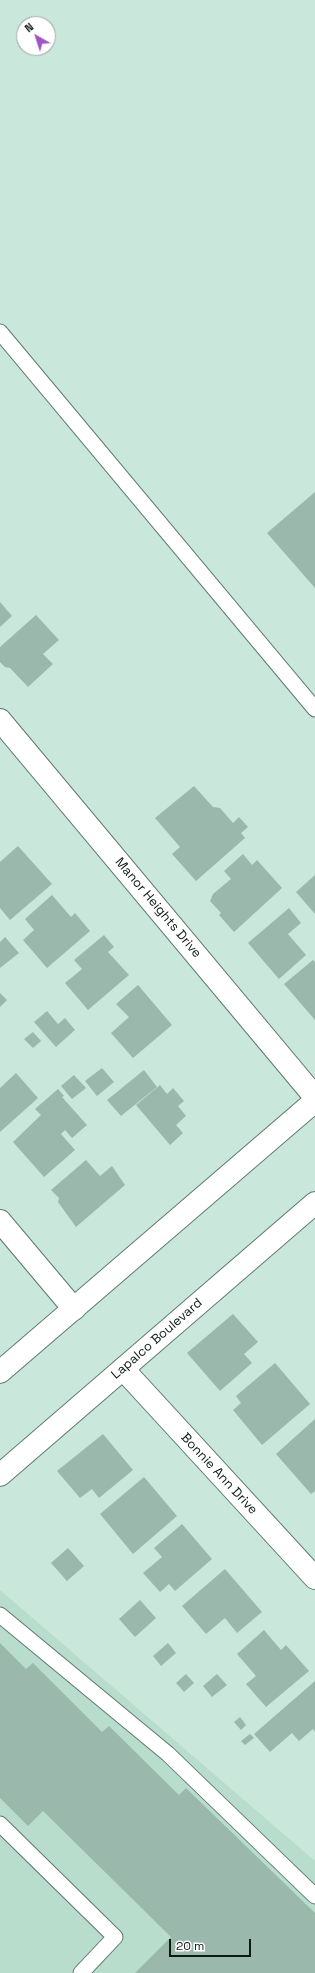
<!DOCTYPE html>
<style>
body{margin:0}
#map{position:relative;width:315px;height:1973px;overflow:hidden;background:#c9e7da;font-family:"Space Grotesk",sans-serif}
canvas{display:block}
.north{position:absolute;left:16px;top:16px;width:40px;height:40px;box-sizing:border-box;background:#fff;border:1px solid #9fa3a1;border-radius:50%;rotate:321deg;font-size:11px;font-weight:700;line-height:16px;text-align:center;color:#0e1915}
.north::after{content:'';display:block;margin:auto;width:14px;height:18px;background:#a154c6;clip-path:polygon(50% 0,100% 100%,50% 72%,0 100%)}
.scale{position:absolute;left:169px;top:1939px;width:82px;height:18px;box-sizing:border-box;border:2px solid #0e1915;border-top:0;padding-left:5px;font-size:12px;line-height:14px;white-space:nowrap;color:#0e1915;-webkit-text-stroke:3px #fff;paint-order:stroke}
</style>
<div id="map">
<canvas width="315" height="1973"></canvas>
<div class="north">N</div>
<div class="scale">20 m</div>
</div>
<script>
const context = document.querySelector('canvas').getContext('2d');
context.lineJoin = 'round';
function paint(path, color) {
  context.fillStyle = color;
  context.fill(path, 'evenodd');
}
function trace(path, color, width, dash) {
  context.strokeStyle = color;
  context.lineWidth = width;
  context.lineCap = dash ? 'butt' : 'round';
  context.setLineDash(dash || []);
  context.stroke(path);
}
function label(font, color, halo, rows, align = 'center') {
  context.font = font + ' "Space Grotesk",sans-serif';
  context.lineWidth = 3;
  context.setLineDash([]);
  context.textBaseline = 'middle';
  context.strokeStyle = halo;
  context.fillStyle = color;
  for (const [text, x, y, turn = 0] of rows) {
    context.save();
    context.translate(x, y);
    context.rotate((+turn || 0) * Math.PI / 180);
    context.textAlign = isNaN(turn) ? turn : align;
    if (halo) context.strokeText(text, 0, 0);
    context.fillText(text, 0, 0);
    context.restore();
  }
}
paint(new Path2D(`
 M0,1590L315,1861V1973H0Z`), '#b8ddcd');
paint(new Path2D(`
 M315,492V588L267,533Z
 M0,602L12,616L0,627Z
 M36,615L59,640L43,654L53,664L28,687L10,668L5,667L0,662V647Z
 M194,786L213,807L220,808L233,823L239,817L248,827L241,833L245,838L196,881L172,854L180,847L155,818Z
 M18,846L52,884L10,920L0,908V862Z
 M243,854L252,865L257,860L282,888L234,932L219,915L221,913L210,901L213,894L231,879L224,871Z
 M315,875V914L296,892Z
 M52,895L71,917L75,913L90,931L47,968L23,940L34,930L25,919Z
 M289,908L301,923L288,934L306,955L279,979L248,943Z
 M104,935L114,947L108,952L129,975L88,1010L65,983L82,969L74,960Z
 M5,937L19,953L0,968V942Z
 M313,960L315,962V1020L284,984Z
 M138,985L172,1025L133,1058L111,1033L129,1017L116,1004Z
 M0,993L7,1000L0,1007Z
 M47,1011L58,1024L65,1018L75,1030L56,1047L34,1022Z
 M33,1032L41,1041L33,1048L24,1039Z
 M102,1068L114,1082L97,1096L85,1081Z
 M144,1070L157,1087L121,1116L107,1100Z
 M16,1073L38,1098L0,1132V1088Z
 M74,1075L86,1088L72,1099L61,1086Z
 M160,1085L167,1094L173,1088L184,1101L178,1106L186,1116L176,1125L183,1133L170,1145L136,1105Z
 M58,1089L64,1096L62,1097L87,1125L72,1138L65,1130L61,1134L75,1150L44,1177L13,1142L41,1115L35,1109Z
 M86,1160L100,1176L112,1166L125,1185L76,1227L58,1202L59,1198L51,1190Z
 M233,1314L258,1342L244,1354L252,1363L220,1391L187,1353Z
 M275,1363L310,1404L262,1445L233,1410L241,1403L236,1396Z
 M315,1419V1491L311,1494L276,1454Z
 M103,1434L133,1470L99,1498L92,1489L80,1498L57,1471Z
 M144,1477L177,1516L133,1554L100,1514Z
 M182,1524L212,1559L175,1591L169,1584L160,1592L143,1573L162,1557L154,1548Z
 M68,1548L84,1566L67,1581L51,1563Z
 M225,1569L262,1612L237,1633L225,1618L206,1634L182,1606Z
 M140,1600L156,1618L135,1637L119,1619Z
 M264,1630L281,1650L286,1645L309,1671L266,1707L246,1684L256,1676L237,1654Z
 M0,1643L26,1669L33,1663L102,1732L109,1726L179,1795L186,1788L315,1913V1973H135L171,1937L43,1811L28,1826L0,1798Z
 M168,1643L176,1653L161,1666L153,1656Z
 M186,1674L194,1683L184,1692L176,1683Z
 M217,1674L227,1685L212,1697L203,1686Z
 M315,1681V1732L313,1729L299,1741L292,1733L270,1752L254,1734Z
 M240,1717L246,1725L241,1730L234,1722Z
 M250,1734L254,1738L245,1745L241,1741Z`), '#9bb8ac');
const service = new Path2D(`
 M0,332L315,709
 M0,1615L168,1754L315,1896
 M0,1824L115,1937L81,1973`);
const minor = new Path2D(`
 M0,720L315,1097
 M0,1221L74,1309
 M123,1369L315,1578`);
const primary = new Path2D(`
 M0,1372L315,1101
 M0,1475L315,1203`);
trace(service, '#5e796e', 17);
trace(minor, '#5e796e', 24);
trace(primary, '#5e796e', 24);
trace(service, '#fff', 15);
trace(minor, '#fff', 22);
trace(primary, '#fff', 22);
label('13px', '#0e1915', '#fff', [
 ["Manor Heights Drive",158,908,50],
 ["Lapalco Boulevard",157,1339,-41],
 ["Bonnie Ann Drive",219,1474,47]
]);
</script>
